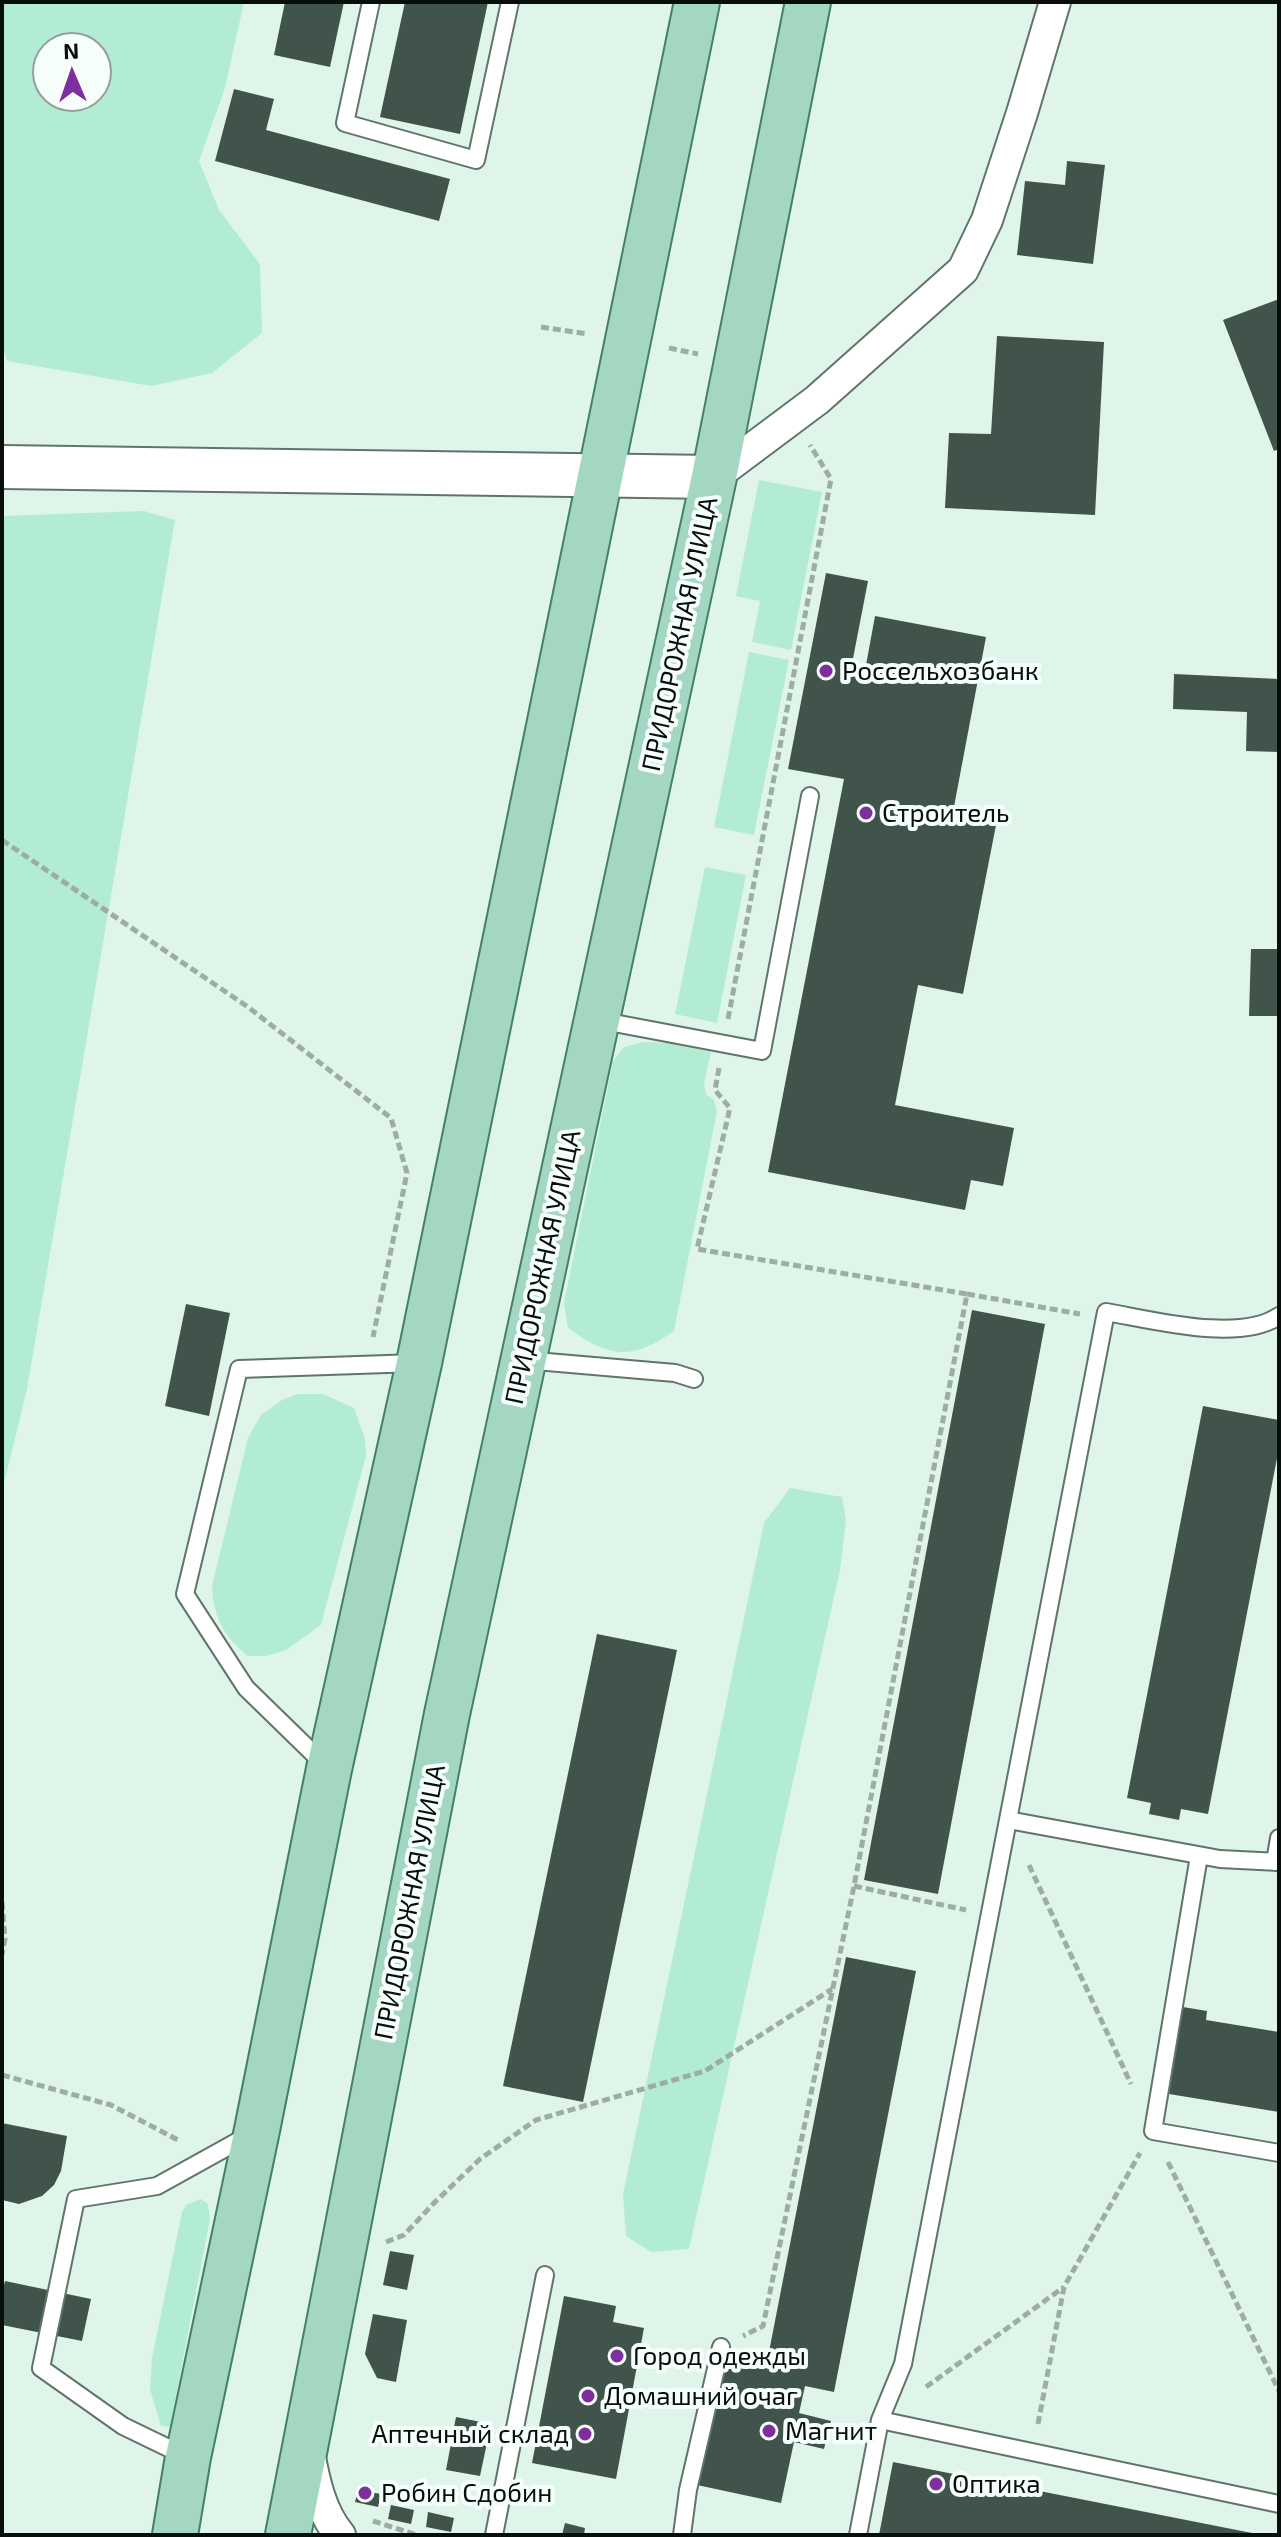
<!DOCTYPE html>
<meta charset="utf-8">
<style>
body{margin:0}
#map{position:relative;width:1281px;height:2537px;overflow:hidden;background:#dff5ea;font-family:"Exo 2",sans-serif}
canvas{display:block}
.frame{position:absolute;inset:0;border:4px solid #070e0b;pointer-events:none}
.north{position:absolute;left:32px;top:32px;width:80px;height:80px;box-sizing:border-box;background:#f5fefa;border:2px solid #969e9a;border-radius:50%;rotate:358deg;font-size:22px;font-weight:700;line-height:32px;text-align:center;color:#070e0b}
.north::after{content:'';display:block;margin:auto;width:28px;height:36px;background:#802e9d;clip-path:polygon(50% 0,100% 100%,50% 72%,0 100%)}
</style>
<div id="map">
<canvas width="1281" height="2537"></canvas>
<div class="frame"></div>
<div class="north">N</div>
</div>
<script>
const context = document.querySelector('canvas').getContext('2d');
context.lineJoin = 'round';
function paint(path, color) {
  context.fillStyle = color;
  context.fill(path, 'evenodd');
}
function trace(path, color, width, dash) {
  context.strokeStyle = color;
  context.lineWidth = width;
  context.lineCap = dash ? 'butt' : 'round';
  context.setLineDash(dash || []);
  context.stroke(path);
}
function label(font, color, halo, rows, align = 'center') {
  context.font = font + ' "Exo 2",sans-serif';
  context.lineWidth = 8;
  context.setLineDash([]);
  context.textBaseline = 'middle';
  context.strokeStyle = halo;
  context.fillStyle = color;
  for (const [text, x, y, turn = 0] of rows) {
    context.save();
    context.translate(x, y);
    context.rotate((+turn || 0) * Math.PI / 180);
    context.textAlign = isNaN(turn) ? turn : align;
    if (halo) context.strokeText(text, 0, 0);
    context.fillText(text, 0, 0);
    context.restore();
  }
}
paint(new Path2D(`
 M2,2H244L225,88L199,161L219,210L260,264L262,333L212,373L151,386L7,361L2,345ZM96,48V96H48V48Z
 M759,480L822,492L791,650L752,642L760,601L736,596Z
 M144,511L175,520L27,1389L2,1492V516Z
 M749,652L789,660L754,835L714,827Z
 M705,867L746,875L717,1023L675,1014Z
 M644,1042L667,1043L711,1052L704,1083L706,1094L714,1100L717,1111L674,1331C631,1361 610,1358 568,1328L564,1303L613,1061L624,1047Z
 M298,1394H323L354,1408L365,1439L366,1456L321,1625L286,1650L266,1656H248C224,1637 213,1616 212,1586L248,1438L261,1415L282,1400Z
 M790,1488L842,1497L846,1520L840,1570L689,2249L651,2252L626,2236L623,2194L764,1523Z
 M201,2199L208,2204L210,2219L170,2427L161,2426L150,2389L152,2358L182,2212L186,2205Z`), '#b2edd3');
paint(new Path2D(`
 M285,2H344L330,67L274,55Z
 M405,2H488L460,134L380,117Z
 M234,89L274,99L266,130L450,179L439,221L215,161Z
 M1067,161L1105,165L1093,264L1017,255L1025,181L1065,185Z
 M1279,299V449L1274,451L1223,320Z
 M997,336L1104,342L1095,515L945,508L949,433L991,434Z
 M826,573L868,581L850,674L864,676L875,616L986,637L953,812L997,820L963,994L918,985L895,1105L1014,1128L1003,1186L971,1180L965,1210L768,1172L844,779L788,769Z
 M1174,674L1279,679V752L1246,751L1247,712L1173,709Z
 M1251,949H1279V1016H1249Z
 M186,1304L230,1313L209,1416L165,1406Z
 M972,1310L1045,1324L938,1894L864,1880Z
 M1203,1406L1279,1420V1448L1208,1814L1181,1809L1179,1820L1149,1814L1151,1803L1127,1798Z
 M597,1634L677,1650L583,2102L503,2086Z
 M846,1957L916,1971L834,2392L805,2386L799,2413L831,2421L824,2449L794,2442L781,2503L697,2485L726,2353L767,2362Z
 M1183,2007L1207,2011L1206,2020L1279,2032V2112L1169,2094Z
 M2,2123L67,2136L61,2171L54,2185L42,2196L19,2204L2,2200Z
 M390,2251L414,2255L407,2290L383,2285Z
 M5,2281L91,2299L82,2341L2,2325V2293Z
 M564,2296L616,2306L613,2322L644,2328L616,2479L532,2463Z
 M373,2314L407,2320L396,2382L377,2378L365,2354Z
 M456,2417L491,2424L480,2476L446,2470Z
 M893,2462L1257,2534V2535H879Z
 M358,2490L381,2494L378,2507L355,2502Z
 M391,2505L414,2510L411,2524L388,2519Z
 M428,2512L454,2518L451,2532L426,2527Z
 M565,2523L585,2528L584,2535H562Z`), '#41544b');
const lane = new Path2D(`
 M371,2L345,123L476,160L510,2
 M598,1020L762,1051L810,796
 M524,1360L675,1373L694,1379
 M326,1766L246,1688L185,1594L239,1369L417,1363
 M1008,1820L1220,1859L1279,1862
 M1199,1856L1153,2131L1279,2153
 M1275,1862L1279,1838
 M880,2420L903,2364L1106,1312C1153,1320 1239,1343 1279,1316
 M185,2456L123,2426L41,2368L76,2199L157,2186L249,2135
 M494,2535L545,2275
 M682,2535L688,2490L721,2347
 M858,2535L880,2420L1279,2504`);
const street = new Path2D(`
 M714,477L817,400L963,270L987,220L1022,113L1055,2
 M309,2452C314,2480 321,2513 340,2535`);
const secondary = new Path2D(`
 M2,467L714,477`);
const primary = new Path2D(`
 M175,2535L188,2457L257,2130L329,1769L419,1363L697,2
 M288,2535L447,1714L714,477L808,2`);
trace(lane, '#61746b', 20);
trace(street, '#61746b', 34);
trace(secondary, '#61746b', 46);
trace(primary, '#447f67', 48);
trace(new Path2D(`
 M541,327L588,334
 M669,348L698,354
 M2,840L248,1007L391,1118L407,1173L373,1337
 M728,1019L831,479L810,445
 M719,1068L715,1090L730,1108L697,1249L967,1294L854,1886L763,2326L743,2336
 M967,1294L1080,1314
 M1029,1865L1131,2084
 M854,1886L966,1910
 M2,1902L5,1939L2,1954
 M2,2075L111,2105L180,2141
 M1168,2162L1279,2391
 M386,2242L404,2235L435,2202L480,2159L536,2120L705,2071L832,1989
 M926,2387L1064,2287
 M1038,2424L1064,2287L1140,2153
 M373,2521L417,2535`), '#9cada5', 5, [8, 4]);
trace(lane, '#fff', 16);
trace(street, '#fff', 30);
trace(secondary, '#fff', 42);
trace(primary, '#a3d7c2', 44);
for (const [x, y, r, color] of [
 [826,671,8,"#802e9d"],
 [866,813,8,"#802e9d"],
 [617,2356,8,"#802e9d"],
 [588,2396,8,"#802e9d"],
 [769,2431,8,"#802e9d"],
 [585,2434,8,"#802e9d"],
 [936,2484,8,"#802e9d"],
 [365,2493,8,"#802e9d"]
]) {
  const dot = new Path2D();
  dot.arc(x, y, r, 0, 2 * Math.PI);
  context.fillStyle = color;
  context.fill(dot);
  trace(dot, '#f5fefa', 3);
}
label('26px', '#070e0b', '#f5fefa', [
 ["ПРИДОРОЖНАЯ УЛИЦА",680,634,-78],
 ["ПРИДОРОЖНАЯ УЛИЦА",543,1267,-78],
 ["ПРИДОРОЖНАЯ УЛИЦА",410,1902,-79]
]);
label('26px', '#070e0b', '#f5fefa', [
 ["Россельхозбанк",842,671],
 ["Строитель",882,813],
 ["Город одежды",633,2356],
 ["Домашний очаг",604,2396],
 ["Магнит",785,2431],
 ["Аптечный склад",569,2434,"right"],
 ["Оптика",952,2484],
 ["Робин Сдобин",381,2493]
], 'left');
</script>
